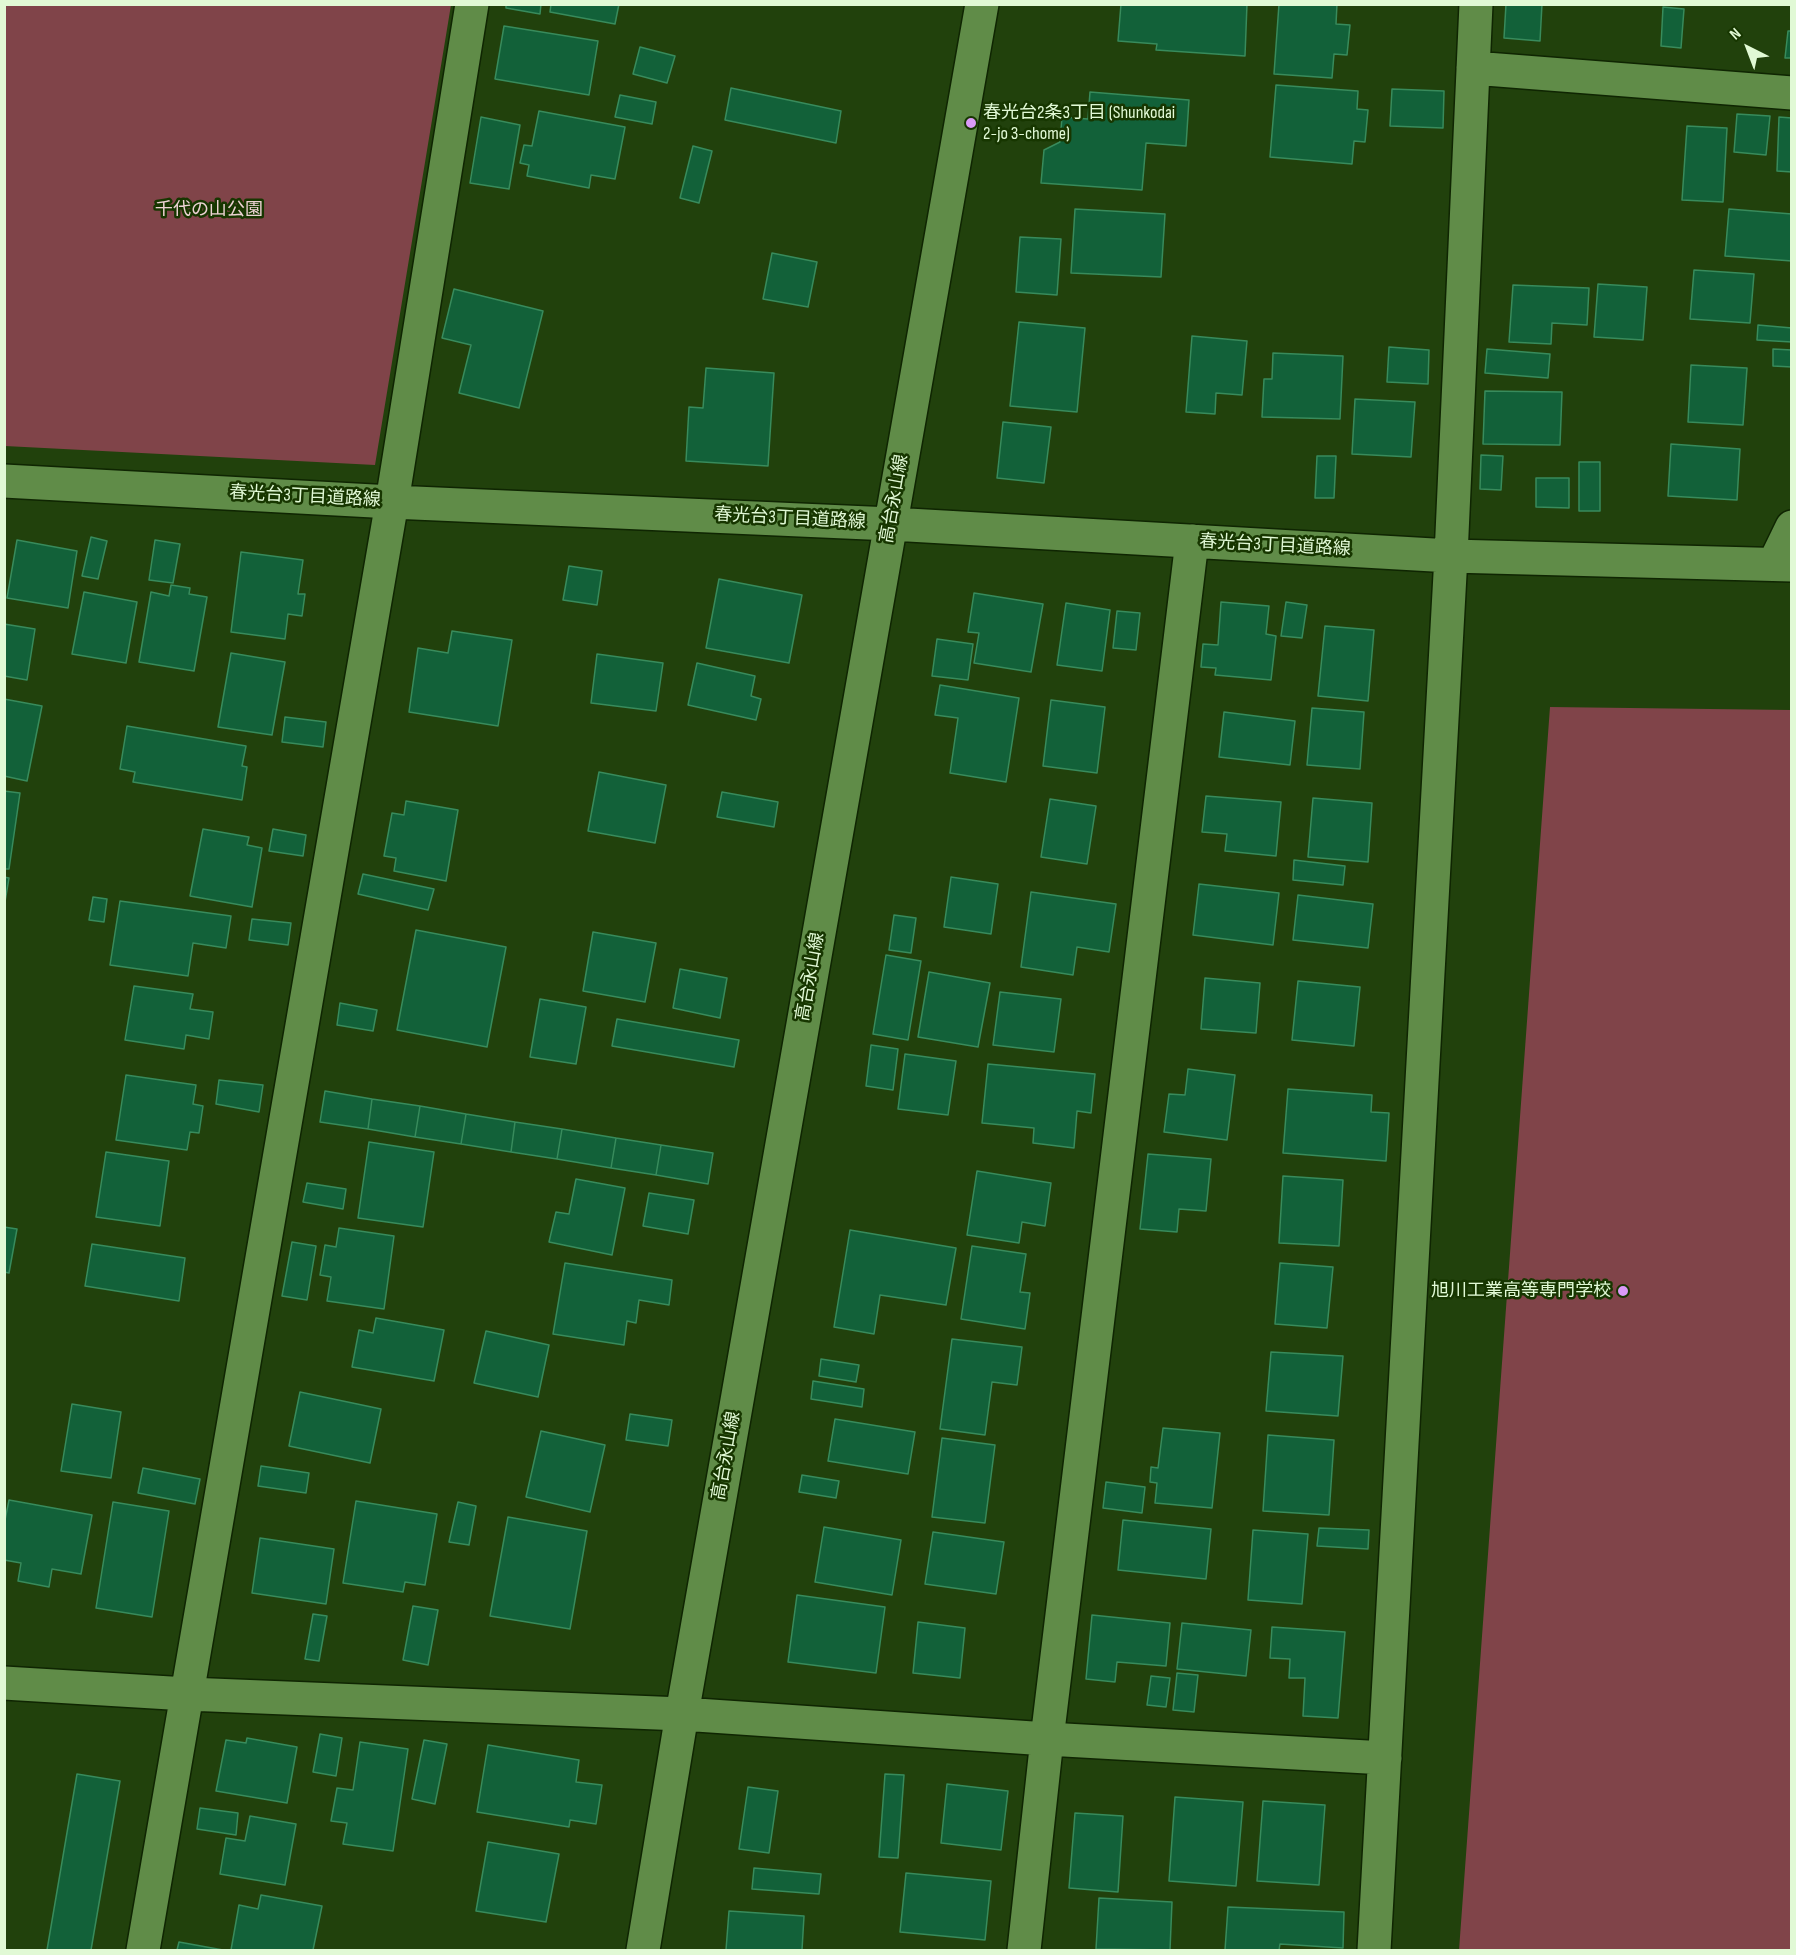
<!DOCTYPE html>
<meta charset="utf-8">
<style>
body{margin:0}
#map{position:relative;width:1796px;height:1955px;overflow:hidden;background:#21410c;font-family:"Sofia Sans Condensed",sans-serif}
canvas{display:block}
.frame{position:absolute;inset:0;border:6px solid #e1f9d5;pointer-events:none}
.north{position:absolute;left:1718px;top:18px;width:60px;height:60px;-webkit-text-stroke:4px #173600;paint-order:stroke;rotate:318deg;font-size:16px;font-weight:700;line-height:24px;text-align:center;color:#e1f9d5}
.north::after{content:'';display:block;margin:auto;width:21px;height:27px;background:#e1f9d5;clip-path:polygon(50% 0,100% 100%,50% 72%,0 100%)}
</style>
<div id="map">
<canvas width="1796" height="1955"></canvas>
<div class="frame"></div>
<div class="north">N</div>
</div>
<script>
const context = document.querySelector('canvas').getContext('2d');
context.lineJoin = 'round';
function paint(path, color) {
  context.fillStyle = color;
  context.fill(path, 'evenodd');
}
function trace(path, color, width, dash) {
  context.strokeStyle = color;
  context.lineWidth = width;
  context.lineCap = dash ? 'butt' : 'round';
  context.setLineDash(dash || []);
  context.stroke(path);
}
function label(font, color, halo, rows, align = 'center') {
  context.font = font + ' "Sofia Sans Condensed","Noto Sans JP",sans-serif';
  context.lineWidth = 5;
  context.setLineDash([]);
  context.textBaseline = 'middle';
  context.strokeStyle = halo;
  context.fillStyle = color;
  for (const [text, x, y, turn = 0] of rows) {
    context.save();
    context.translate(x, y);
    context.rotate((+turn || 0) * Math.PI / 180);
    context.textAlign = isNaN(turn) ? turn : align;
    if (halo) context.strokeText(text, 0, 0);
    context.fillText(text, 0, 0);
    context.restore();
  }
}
paint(new Path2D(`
 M4,5H451L375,465L5,446Z
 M1550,707L1791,710V1950H1459Z`), '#804449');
const building = new Path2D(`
 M506,4H541L540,14L506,8Z
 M551,4H619L615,24L550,12Z
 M1121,4H1247L1245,56L1156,50L1157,44L1118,41Z
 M1279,4H1337L1336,24L1350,25L1347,55L1334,54L1332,78L1274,74Z
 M1506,4H1542L1540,41L1504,38Z
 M1663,7L1684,9L1681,48L1661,46Z
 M504,26L598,41L589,95L495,79Z
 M1788,31H1792V58H1785Z
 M640,47L675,56L667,83L633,74Z
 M1276,85L1358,91L1357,109L1368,110L1365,142L1354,141L1352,164L1270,157Z
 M731,88L841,111L836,143L725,120Z
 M1392,89L1444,91L1443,128L1390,126Z
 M1090,92L1189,100L1186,146L1146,143L1142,190L1041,183L1044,150L1060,142L1062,117L1088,119Z
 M620,95L656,102L652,124L615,117Z
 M539,111L625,127L615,179L591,175L589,188L527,176L529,165L520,163L524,145L532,146Z
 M1737,114L1770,116L1766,155L1734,152Z
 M481,117L520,125L509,189L470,183Z
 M1779,117L1792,118V172L1777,171Z
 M1687,126L1727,128L1723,202L1682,200Z
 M693,146L712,151L699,203L680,198Z
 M1075,209L1165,214L1161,277L1071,273Z
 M1729,209L1792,214V261L1725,256Z
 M1020,237L1061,239L1057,295L1016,292Z
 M772,253L817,262L808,307L763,299Z
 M1694,270L1754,274L1750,323L1690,319Z
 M1598,284L1647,287L1643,340L1594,337Z
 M1513,285L1589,288L1587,325L1552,323L1551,344L1509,342Z
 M454,289L543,311L519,408L459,393L471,345L442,338Z
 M1019,322L1085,328L1077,412L1010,406Z
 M1758,325L1792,328V342L1757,340Z
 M1192,336L1247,341L1242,395L1216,393L1215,414L1186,412Z
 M1389,347L1429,350L1428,384L1387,382Z
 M1487,349L1550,354L1548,378L1485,373Z
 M1773,349L1792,350V367L1773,366Z
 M1273,353L1343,356L1340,419L1262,417L1264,379H1272Z
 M1691,365L1747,368L1743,425L1688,422Z
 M706,368L774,373L768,466L686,461L689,407L703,408Z
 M1485,391L1562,392L1560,445L1483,444Z
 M1355,399L1415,402L1411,457L1352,454Z
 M1003,422L1051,427L1044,483L997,478Z
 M1671,444L1740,449L1737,500L1668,496Z
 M1481,455L1503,456L1501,490L1480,489Z
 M1317,456H1336L1334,498H1315Z
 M1579,462H1600V511H1579Z
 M1536,478H1569V508L1536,507Z
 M91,537L107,541L98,579L82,576Z
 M17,540L77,551L68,608L7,598Z
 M155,540L180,544L173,583L149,580Z
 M241,552L303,560L298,594H305L302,616L288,614L285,639L231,632Z
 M569,566L602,571L597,605L563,600Z
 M719,579L802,595L789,663L706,648Z
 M171,585L190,588L189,594L207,597L194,671L139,662L151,592L169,596Z
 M84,592L137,602L126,663L72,654Z
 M974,593L1043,604L1031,672L974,663L979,633L968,632Z
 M1221,602L1269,606L1266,634L1276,636L1271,680L1215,675L1216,668L1201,667L1203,644L1218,645Z
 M1286,602L1307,605L1302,638L1281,636Z
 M1066,603L1110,610L1102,671L1057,665Z
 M1117,611L1140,613L1136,650L1113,648Z
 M4,624L35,629L27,680L4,676Z
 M1325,626L1374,630L1368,701L1318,696Z
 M452,631L512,640L498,726L409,712L418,648L448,653Z
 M937,639L973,644L968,680L932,676Z
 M231,653L285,662L272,735L218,727Z
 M597,654L663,663L656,711L591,703Z
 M697,663L755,676L751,696L761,699L756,720L688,705Z
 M940,685L1019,698L1006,782L950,773L958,718L935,715Z
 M4,699L42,706L27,781L4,776Z
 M1051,700L1105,707L1097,773L1043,766Z
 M1312,708L1364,712L1360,769L1307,765Z
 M1224,712L1295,721L1290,765L1219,757Z
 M285,717L326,722L323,747L282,742Z
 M127,726L246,746L242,766L247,767L242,800L133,782L135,772L120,769Z
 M599,772L666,785L655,843L588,831Z
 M4,791L20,793L9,869H4Z
 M722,792L778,802L774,827L717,817Z
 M1206,796L1281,802L1276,856L1225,851L1227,834L1202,832Z
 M1313,798L1372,803L1368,862L1308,857Z
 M1050,799L1096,806L1087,864L1041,857Z
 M406,801L458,810L446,881L394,871L396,858L384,856L392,813L404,815Z
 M203,829L249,837L247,845L262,848L252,907L190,896Z
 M273,829L306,835L303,856L269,851Z
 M1294,860L1345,866L1343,885L1293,880Z
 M363,874L434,889L428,910L358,894Z
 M4,877L9,878L4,908Z
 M951,877L998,884L991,934L944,927Z
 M1199,884L1279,893L1273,945L1193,935Z
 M1031,892L1116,904L1109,952L1077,947L1073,975L1021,967Z
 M1298,895L1373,904L1368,948L1293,940Z
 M93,897L107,899L104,922L89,920Z
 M120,901L231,916L226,948L193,943L188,976L110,965Z
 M894,915L916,918L911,953L889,950Z
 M252,919L291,923L288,945L249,940Z
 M416,930L506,947L487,1047L397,1030Z
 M593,932L656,943L645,1002L583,991Z
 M886,955L921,961L908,1040L873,1034Z
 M680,969L727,978L720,1018L673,1008Z
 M929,972L990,983L978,1047L918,1037Z
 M1205,978L1260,983L1256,1033L1201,1029Z
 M1298,981L1360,987L1354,1046L1292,1040Z
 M134,986L193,994L190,1009L213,1012L209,1039L186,1035L184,1049L125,1040Z
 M1000,992L1061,999L1054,1052L993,1045Z
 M540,999L586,1007L576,1064L530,1057Z
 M340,1003L377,1010L373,1031L337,1025Z
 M617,1019L739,1040L734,1067L612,1046Z
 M871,1045L898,1049L893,1090L866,1086Z
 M905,1054L956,1061L948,1115L898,1109Z
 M988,1064L1095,1074L1091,1113L1077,1111L1074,1148L1033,1143L1034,1128L982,1123Z
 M1188,1069L1235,1075L1227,1140L1164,1132L1169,1094L1185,1095Z
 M126,1075L196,1085L193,1104L203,1106L199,1133L190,1132L187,1150L116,1140Z
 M219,1080L263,1085L259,1112L216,1104Z
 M1288,1089L1372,1095L1371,1112L1389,1113L1386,1161L1283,1153Z
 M325,1091L372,1099L368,1129L320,1122Z
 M372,1099L420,1106L415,1137L368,1129Z
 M420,1106L466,1114L461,1144L415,1137Z
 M466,1114L515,1122L511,1152L461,1144Z
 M515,1122L562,1129L557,1159L511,1152Z
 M562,1129L616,1138L611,1168L557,1159Z
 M616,1138L661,1145L656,1175L611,1168Z
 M369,1142L434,1152L423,1227L358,1218Z
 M661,1145L713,1153L708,1184L656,1175Z
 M106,1152L169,1161L160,1226L96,1217Z
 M1148,1154L1211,1159L1206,1211L1179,1209L1177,1232L1140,1229Z
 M977,1171L1051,1183L1045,1226L1022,1222L1019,1243L967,1235Z
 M1283,1176L1343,1180L1339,1246L1279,1243Z
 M576,1179L625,1188L612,1255L549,1242L556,1212L569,1214Z
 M307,1183L346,1189L343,1209L303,1202Z
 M649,1193L694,1200L688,1234L643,1226Z
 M4,1227L17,1229L9,1273L4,1272Z
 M339,1228L394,1236L384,1309L327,1301L331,1277L320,1275L325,1245L336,1247Z
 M850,1230L956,1248L946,1305L880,1295L874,1334L834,1327Z
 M292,1242L316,1246L307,1300L282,1296Z
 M92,1244L185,1258L179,1301L85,1286Z
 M972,1246L1026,1254L1020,1292L1030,1293L1025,1329L961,1319Z
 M565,1263L672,1280L669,1305L639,1300L636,1323L627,1321L624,1345L553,1334Z
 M1280,1263L1333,1267L1327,1328L1275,1324Z
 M376,1318L444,1330L434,1381L352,1367L359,1330L373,1333Z
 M486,1331L549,1345L538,1397L474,1383Z
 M952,1339L1022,1347L1017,1385L992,1382L985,1435L940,1429Z
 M1271,1352L1343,1356L1338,1416L1266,1411Z
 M821,1359L859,1365L856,1382L819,1376Z
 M813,1381L864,1389L862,1407L811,1399Z
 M300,1392L381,1409L370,1463L289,1446Z
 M72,1404L121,1412L111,1478L61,1471Z
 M630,1414L672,1420L668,1446L626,1440Z
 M835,1419L915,1432L908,1474L828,1461Z
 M1163,1428L1220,1433L1212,1508L1155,1503L1157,1483L1150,1482L1151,1467L1158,1468Z
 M541,1431L605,1445L590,1512L526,1497Z
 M1268,1435L1334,1440L1329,1515L1263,1511Z
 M942,1438L995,1445L985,1523L932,1517Z
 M261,1466L309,1473L306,1493L258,1486Z
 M143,1468L200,1479L195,1504L138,1493Z
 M802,1475L839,1481L836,1498L799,1492Z
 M1106,1482L1145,1487L1142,1513L1103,1508Z
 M9,1500L92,1515L81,1574L52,1569L49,1587L18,1581L21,1563L4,1560V1525Z
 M356,1501L437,1514L425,1585L405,1582L403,1592L343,1583Z
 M113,1502L169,1511L152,1617L96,1608Z
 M458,1502L476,1506L469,1545L449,1542Z
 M508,1517L587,1531L570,1629L490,1616Z
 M1123,1520L1211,1529L1206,1579L1118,1570Z
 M824,1527L901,1540L892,1595L815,1582Z
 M1319,1528L1369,1530L1368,1549L1317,1546Z
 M1253,1530L1308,1534L1302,1604L1248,1600Z
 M933,1532L1004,1542L996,1594L925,1584Z
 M260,1538L334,1549L326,1604L252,1593Z
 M797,1595L885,1607L876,1673L788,1662Z
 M413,1606L438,1610L428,1665L403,1660Z
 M313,1614L327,1616L319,1661L305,1659Z
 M1092,1615L1170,1623L1166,1666L1117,1662L1115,1682L1086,1679Z
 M918,1622L965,1628L960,1678L913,1673Z
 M1182,1623L1251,1630L1246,1676L1177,1669Z
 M1272,1627L1345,1632L1338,1718L1303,1716L1305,1678H1289L1290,1659L1270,1658Z
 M1177,1673L1198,1675L1194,1712L1173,1710Z
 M1151,1676L1170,1678L1166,1707L1147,1705Z
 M320,1734L342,1738L336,1776L313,1772Z
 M247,1738L297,1747L287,1803L216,1791L226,1740L246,1743Z
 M424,1740L447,1744L435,1804L412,1799Z
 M360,1742L408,1749L393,1851L343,1844L347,1823L331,1821L337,1788L353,1790Z
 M488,1745L579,1760L576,1782L602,1785L596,1824L570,1820L569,1827L477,1812Z
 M77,1774L120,1781L91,1950H47Z
 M885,1774L904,1775L898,1858L879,1857Z
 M947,1784L1008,1791L1001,1850L941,1843Z
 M748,1787L778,1791L769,1853L739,1849Z
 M1175,1797L1243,1802L1236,1886L1169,1881Z
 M1263,1801L1325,1805L1319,1885L1257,1881Z
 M200,1808L238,1813L236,1835L197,1829Z
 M1075,1813L1123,1816L1118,1892L1069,1888Z
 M250,1816L296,1824L285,1885L220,1874L226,1838L245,1841Z
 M488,1842L559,1854L546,1922L476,1911Z
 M754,1868L821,1874L819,1894L752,1889Z
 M906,1873L991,1881L985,1940L900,1932Z
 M261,1895L322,1906L313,1950H231L239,1905L258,1909Z
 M1099,1898L1172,1902L1170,1950L1096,1949Z
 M1228,1907L1344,1912L1343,1948L1280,1944L1279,1950H1225Z
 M729,1911L804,1916L802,1950H726Z
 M179,1942L223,1950H177Z`);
paint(building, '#126139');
trace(building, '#388b5c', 1.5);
const minor = new Path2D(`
 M1473,68L1792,93
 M4,481L392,502L891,524L1451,556L1792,565
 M1774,564L1792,527
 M4,1683L187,1694L682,1714L1047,1739L1385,1758
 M143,1950L392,502L472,4
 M643,1950L682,1714L982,4
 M1024,1950L1047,1739L1192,541
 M1374,1950L1451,556L1476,4`);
trace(minor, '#0f2502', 36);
trace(minor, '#608c48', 33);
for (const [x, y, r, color] of [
 [971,123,6,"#da9af6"],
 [1623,1291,6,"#da9af6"]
]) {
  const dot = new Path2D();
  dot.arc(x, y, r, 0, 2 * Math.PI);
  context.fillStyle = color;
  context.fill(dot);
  trace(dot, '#173600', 2);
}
label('18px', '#e1f9d5', '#173600', [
 ["春光台2条3丁目 (Shunkodai",983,113],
 ["2-jo 3-chome)",983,134],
 ["旭川工業高等専門学校",1611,1291,"right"]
], 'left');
label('18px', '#edd2d3', '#173600', [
 ["千代の山公園",209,210]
]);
label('18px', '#e1f9d5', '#173600', [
 ["春光台3丁目道路線",305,497,3],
 ["高台永山線",895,499,-80],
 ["春光台3丁目道路線",790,519,3],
 ["春光台3丁目道路線",1275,546,3],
 ["高台永山線",811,977,-80],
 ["高台永山線",727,1456,-80]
]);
</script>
